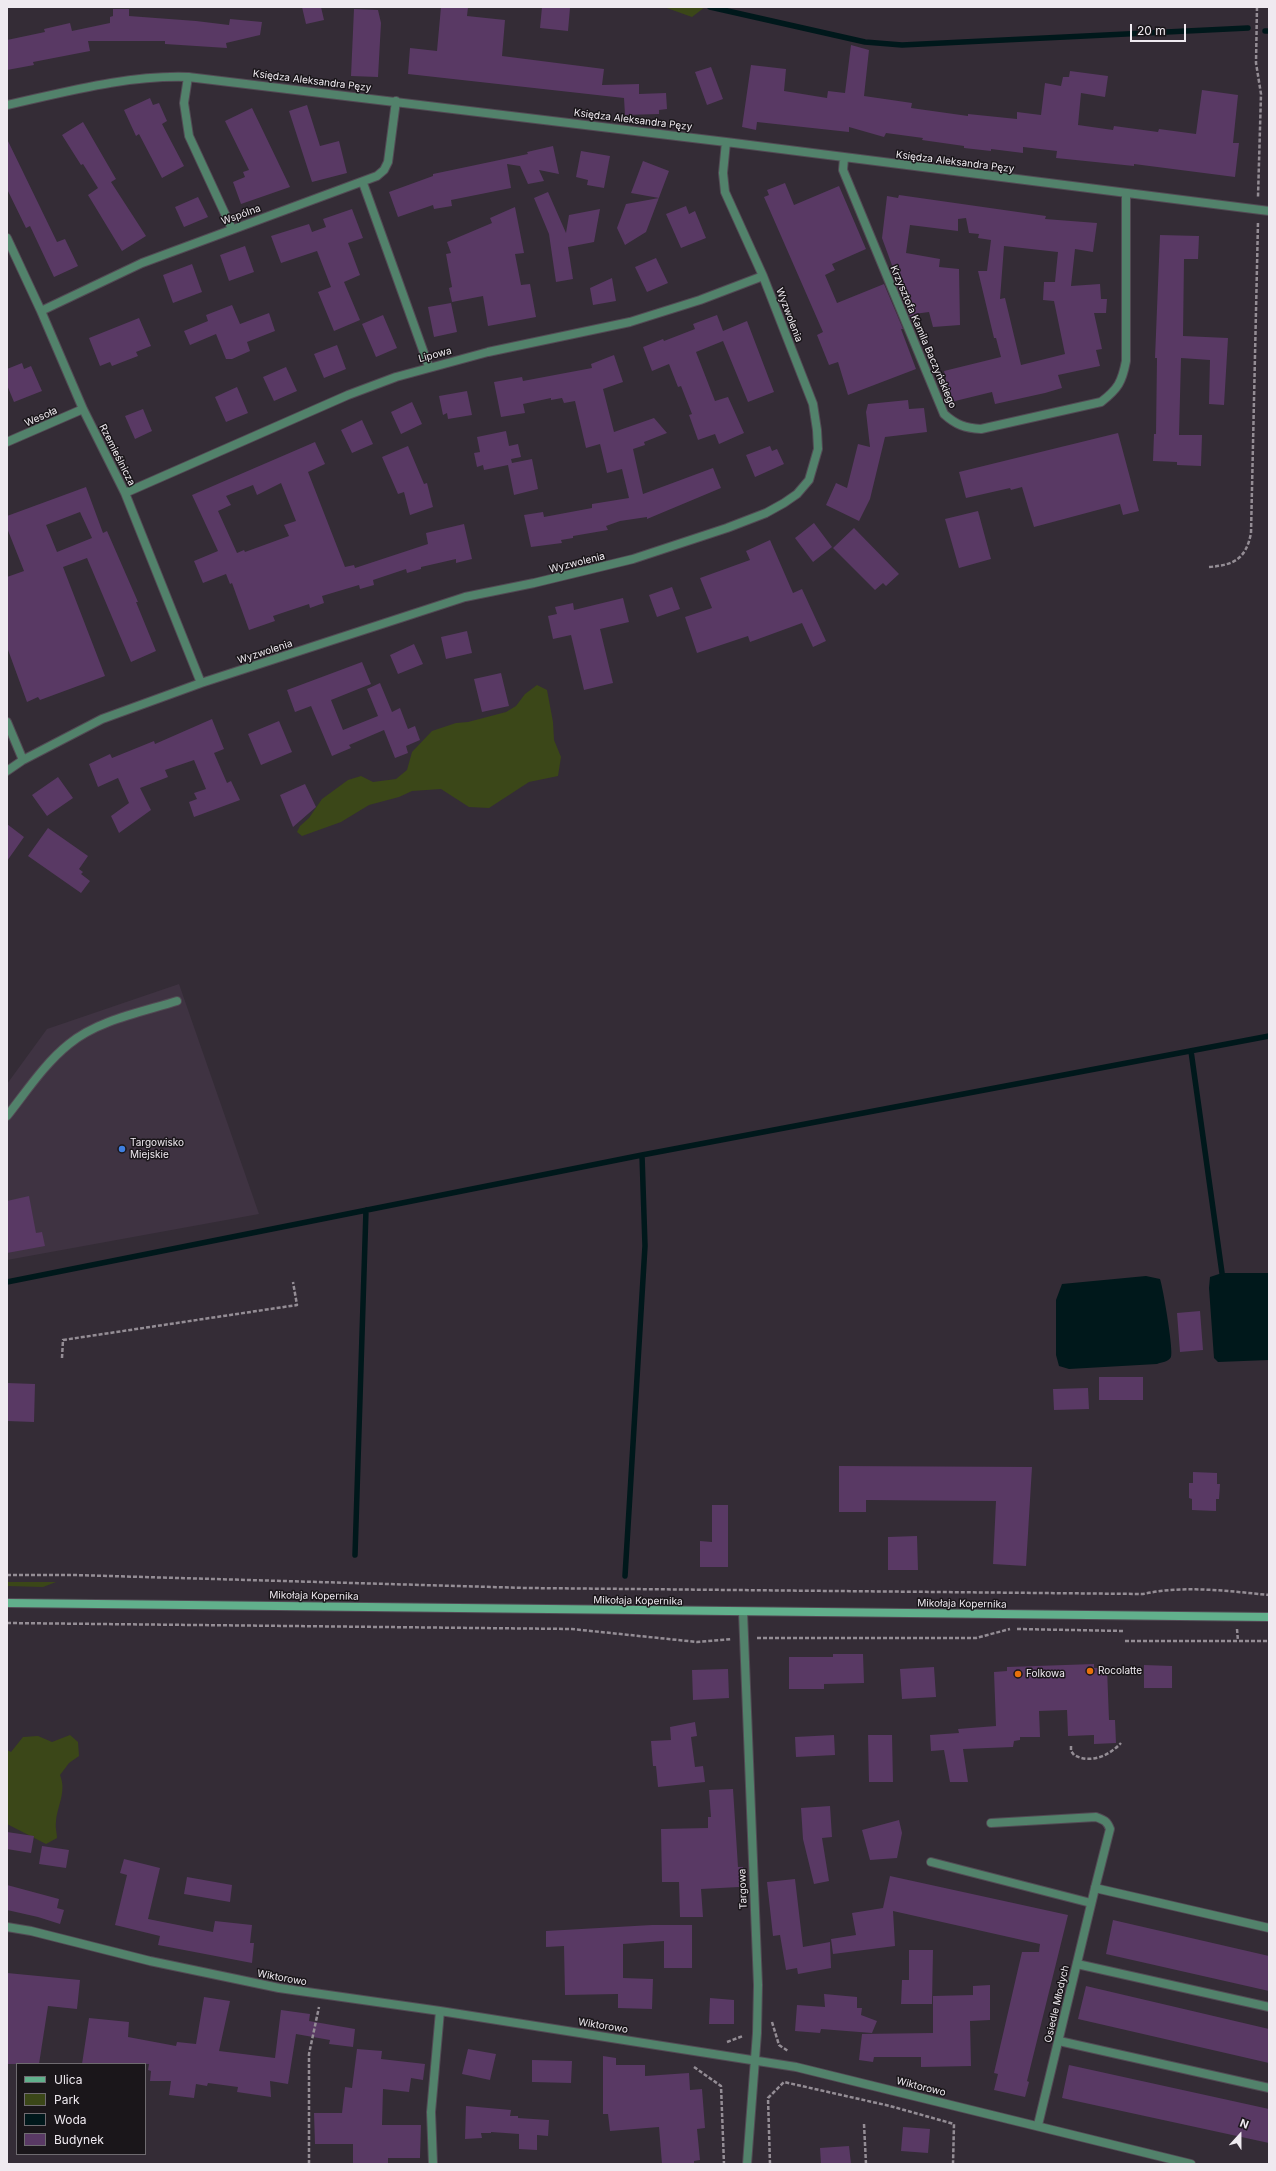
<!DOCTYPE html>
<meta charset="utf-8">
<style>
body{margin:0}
#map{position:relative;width:1276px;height:2171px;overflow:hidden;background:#342c36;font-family:Inter,sans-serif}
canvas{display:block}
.frame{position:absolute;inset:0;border:8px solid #efeaf0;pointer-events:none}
.legend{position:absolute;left:16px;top:2063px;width:130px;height:92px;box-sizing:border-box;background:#1a161a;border:1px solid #6f6b70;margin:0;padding:5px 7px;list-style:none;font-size:12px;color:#efeaf0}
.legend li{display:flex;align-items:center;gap:8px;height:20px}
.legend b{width:20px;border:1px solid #6f6b70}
.north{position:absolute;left:1220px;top:2115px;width:40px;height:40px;-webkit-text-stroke:3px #1a161a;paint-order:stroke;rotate:21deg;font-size:11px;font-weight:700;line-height:16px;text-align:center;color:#efeaf0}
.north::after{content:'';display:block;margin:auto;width:14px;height:18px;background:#efeaf0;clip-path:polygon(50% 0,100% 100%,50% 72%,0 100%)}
.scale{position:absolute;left:1130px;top:24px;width:56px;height:18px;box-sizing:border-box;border:2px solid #efeaf0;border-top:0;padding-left:5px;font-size:12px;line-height:14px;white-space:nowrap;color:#efeaf0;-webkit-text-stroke:3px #1a161a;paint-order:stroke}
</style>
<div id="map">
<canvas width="1276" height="2171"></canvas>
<div class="frame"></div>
<ul class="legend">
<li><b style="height:5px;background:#61b08c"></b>Ulica</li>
<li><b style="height:11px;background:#3b4718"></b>Park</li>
<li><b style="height:11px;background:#00181b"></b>Woda</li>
<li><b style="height:11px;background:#593964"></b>Budynek</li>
</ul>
<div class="north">N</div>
<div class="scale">20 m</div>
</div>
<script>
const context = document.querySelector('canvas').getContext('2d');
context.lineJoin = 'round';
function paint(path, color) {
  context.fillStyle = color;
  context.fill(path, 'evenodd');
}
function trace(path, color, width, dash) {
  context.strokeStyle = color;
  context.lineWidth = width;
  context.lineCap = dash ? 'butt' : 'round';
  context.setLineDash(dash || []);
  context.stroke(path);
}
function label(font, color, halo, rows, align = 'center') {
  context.font = font + ' Inter,sans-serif';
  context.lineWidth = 3;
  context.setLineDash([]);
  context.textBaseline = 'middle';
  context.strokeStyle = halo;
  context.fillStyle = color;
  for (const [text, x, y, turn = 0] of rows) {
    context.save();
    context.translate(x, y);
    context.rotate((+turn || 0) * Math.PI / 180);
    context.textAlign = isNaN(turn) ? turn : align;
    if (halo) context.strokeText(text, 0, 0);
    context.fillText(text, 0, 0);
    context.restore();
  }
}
paint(new Path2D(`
 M179,984L259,1214L7,1260V1084L47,1029Z`), '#3f3342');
paint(new Path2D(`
 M664,7H705L692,17Z
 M537,685L547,690L553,722L554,740L561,757L558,776L529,782L489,808L469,807L441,789L412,791L399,797L369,805L341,822L302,836L297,832L300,826L309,818L322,799L348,780L361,776L373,782L396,779L407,770L412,752L432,731L456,723L468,722L506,712L516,706L525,694Z
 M7,1582H56L43,1587L7,1586Z
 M70,1735L78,1742L79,1756L69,1763L60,1775C67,1792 57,1806 56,1822C55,1827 57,1833 57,1838L46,1844L7,1824V1750L11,1752L23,1737L38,1736L52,1742Z`), '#3b4718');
paint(new Path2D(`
 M1222,1273H1269V1360L1218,1362L1214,1358L1209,1288L1210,1277Z
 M1146,1276L1160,1279C1163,1287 1174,1352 1171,1357C1168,1362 1162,1362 1157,1364L1069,1369L1059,1366L1056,1355V1300L1062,1284Z`), '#00181b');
trace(new Path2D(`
 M710,7L865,42L902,45L1248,28
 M1265,31H1269
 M1191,1051L1222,1273
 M7,1282L642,1155L1269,1036
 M355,1555L366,1210
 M625,1576L645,1246L642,1155`), '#00181b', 5.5);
paint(new Path2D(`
 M302,7H321L324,20L306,24Z
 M441,7H468L467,16L505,20L502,56L604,69L602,85L639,84V94L666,93L667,109L659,110V114L625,115L624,98L408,74L410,48L437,51Z
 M542,7L570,8L568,31L540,28Z
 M113,9H129V16L196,21L229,25L230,19L262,22L260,35L226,43L227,48L165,44V41H88L90,51L33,62L34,65L7,70V40L45,32L44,29L70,23L72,31L110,23V17L113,16Z
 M354,9L378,10L381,23L378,77L351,76Z
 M851,45L869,50L864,96L912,103L911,108L968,116V114L1017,119V112L1041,115L1045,83L1061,86L1063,77H1069L1070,71L1108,76L1105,97L1081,93L1078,125L1113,130L1114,126L1158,132L1159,129L1196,134L1202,90L1238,95L1233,143H1239L1235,177L1134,164V166L1056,158L1057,151L1023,147V153L991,149V151L964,148V146L922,140L923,138L886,133L884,137L849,127V132L757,122L756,130L742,127L751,65L786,69L784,91L827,98L828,91L845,93Z
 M711,67L723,99L707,105L695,72Z
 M150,98L153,105L159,103L167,121L162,124L184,166L162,178L139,134L136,136L124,110Z
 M307,105L320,146L339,141L347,173L312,182L289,111Z
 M252,108L290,187L241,204L233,182L245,177L243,172L249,170L225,121Z
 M83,122L116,179L111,182L146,236L122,251L88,195L98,188L83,164L81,165L62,135Z
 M7,139L57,242L65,239L78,266L54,277L30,226L26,228L7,189Z
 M553,146L559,174L539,170L544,181L528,184L520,166L507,164L511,188L451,200L452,206L434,209L433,205L398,217L389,192L433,176V174L528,154L527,152Z
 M581,151L610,156L604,188L587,185L588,180L576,177Z
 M643,161L669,171L646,232L625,245L617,228L626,204L659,198L631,193Z
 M785,183L794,205L839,186L866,249L832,264L835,270L825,275L837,303L884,284L903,329H901L916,369L848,395L838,362L829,365L817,335L823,332L764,197L769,195L767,190Z
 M548,192L566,233L569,215L600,209L594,242L568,247L573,279L556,282L549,234L534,198Z
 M899,195L1046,216L1045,219L1097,223L1093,252L1075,249L1071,286L1100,284L1101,299H1107L1106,313H1094L1102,349L1096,350L1100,366L1058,375L1062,388L1045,393L995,404L992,392L951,402L944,371L1001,357L996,338H994L978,271H987L991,240L978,238L979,234L969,233L966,218L958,219V231L910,225L906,253L940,259L939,267L959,269L960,325L933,327L929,312L914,314L915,328L894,280L897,279L882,238L887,196L898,198ZM1004,246L1058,252L1055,282H1044L1043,300L1054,301L1065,354L1021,365L1005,298L1000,299Z
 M198,197L208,217L184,227L175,207Z
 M686,206L689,214L695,211L706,238L681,248L666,214Z
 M515,207L524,253L515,254L521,285L530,284L536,317L488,326L483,296L452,302L449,288L452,287L446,254L451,253L447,242L492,223L490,218Z
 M352,209L363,238L348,243L360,275L344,282L360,320L334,331L318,292L331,287L317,251L281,263L271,236L309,224L312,232L326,227L323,219Z
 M1160,235L1199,236L1198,259H1184L1183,336L1228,338L1224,405L1209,404L1210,360L1181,358L1179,435H1202L1201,466L1177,465V462L1153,461L1154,434H1156L1157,358H1155Z
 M245,246L254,272L229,281L220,255Z
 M656,258L668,283L647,292L635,267Z
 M192,264L202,292L173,303L163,275Z
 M612,278L616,301L593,305L590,288Z
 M451,303L457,332L434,337L428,307Z
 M232,305L240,324L269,313L275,331L247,342L250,351L232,359H226L216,334L190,345L184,331L208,321L206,315Z
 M383,315L397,348L376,357L362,324Z
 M717,315L723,331L747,321L774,392L748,402L723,341L696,352L715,401L728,397L744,433L719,444L715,434L698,440L689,415L692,414L681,386L678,387L669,364L652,371L643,347L663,339L664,341L695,329L693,324Z
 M139,318L151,346L136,352L138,356L112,366L110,362L100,366L89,338Z
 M337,345L346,369L324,378L314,354Z
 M614,355L623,382L603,389L614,432L654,418L667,433L644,442L645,445L633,449L643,494L713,468L721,488L647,519V517L620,521L606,526L608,530L573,536V538L561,540L562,543L531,547L524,515L543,512L544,517L592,508V504L629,498L622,469L607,473L600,444L586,448L575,401L564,403L562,398L551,400V398L523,404L525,413L501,417L494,382L522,377L523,381L592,368L591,364Z
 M22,363L24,369L31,366L42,391L14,402L7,385V369Z
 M286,367L297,391L274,401L263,377Z
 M237,387L248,413L226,422L215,397Z
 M467,391L472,415L448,419L447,413L443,415L439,396Z
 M908,400L909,409L924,408L927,432L885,437L870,499L859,521L826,505L836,483L847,488L858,444L870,447L866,412L868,404Z
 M412,402L422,424L401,434L391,412Z
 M143,409L152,431L135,439L125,416Z
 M362,420L373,444L352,453L341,430Z
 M506,431L509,446L518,444L521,457L511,459L512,463L532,459L538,489L514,495L508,465L484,470L483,465L477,467L474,453L480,452L477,437Z
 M1118,433L1139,511L1123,515L1120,504L1034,527L1022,487L1011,490L1010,488L966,498L959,472Z
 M315,442L325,464L308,472L345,567L354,565L355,568L428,544L426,533L464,524L472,559L456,563V559L421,567V569L407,573L406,569L373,580L374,585L360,589L359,585L322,596L324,603L310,608L309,604L273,616L275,621L249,630L232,583L230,584L226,574L203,583L194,561L218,551L192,495ZM281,483L296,521L284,525L289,536L245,552L244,550L237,553L218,511L231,505L226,496L253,485L257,495Z
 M408,446L424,484L427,483L433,507L410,515L404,492L398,494L382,457Z
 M770,446L772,451L777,449L784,464L755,477L746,455Z
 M86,487L103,533L107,531L138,602H136L156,651L131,662L87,558L63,567L105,676L40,700L38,697L27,702L7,647V577L24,571L7,528V516ZM80,512L92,538L57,552L46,525Z
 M978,511L991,559L959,568L945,519Z
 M814,523L832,547L813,562L795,538Z
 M854,528L899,574L886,586L883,583L875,590L833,548Z
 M770,540L793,593L802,589L826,641L813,647L802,623L750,642L748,636L697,653L685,617L712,608L700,578L750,560L746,551Z
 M672,587L680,609L657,617L649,595Z
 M623,598L629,622L600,629L613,683L584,690L571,635L553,639L548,616L557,614L555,607L573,603L574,610Z
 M467,631L472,653L446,659L441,637Z
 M414,644L423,664L398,674L390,655Z
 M362,662L371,684L331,700L343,730L378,716L367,689L380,683L392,712L400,708L408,729L415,726L420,740L406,746L408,753L395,758L384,730L349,745L351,748L332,756L311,706L295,712L287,690Z
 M501,673L509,706L482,712L474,679Z
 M212,719L224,749L214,753L227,783L231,781L240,800L194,817L189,802L197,799L194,793L206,789L194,760L165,770L168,777L140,788L151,810L119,833L111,816L129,803L118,778L98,787L89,764L110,754L112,758L154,741L155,744Z
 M279,721L292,752L261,765L248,734Z
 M58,777L73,798L47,816L32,795Z
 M305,784L316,807L293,827L280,795Z
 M7,824L24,837L7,861Z
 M48,828L88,856L79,869L83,872L81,874L90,881L81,893L28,856Z
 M29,1196L36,1233L42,1232L45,1246L7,1253V1201Z
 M1200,1311L1203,1350L1180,1352L1177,1313Z
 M1099,1377H1143V1400H1099Z
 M7,1383L35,1384L34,1422L7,1421Z
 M1088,1388L1089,1409L1054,1410L1053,1389Z
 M839,1466L1032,1467L1026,1566L993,1564L996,1501L866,1500V1512H839Z
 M1193,1472L1217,1473V1484H1220L1219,1499H1216V1511L1192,1510V1499L1189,1498V1483H1193Z
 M712,1505H728V1567H700V1541L712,1542Z
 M917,1536L918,1570H888V1537Z
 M833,1654H863L864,1683L824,1684V1689H789V1657H833Z
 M1094,1664V1668H1107L1109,1720H1115L1116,1743L1094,1744V1735L1068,1736L1067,1710L1039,1711L1040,1737H1020V1740L1014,1741L1013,1747L963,1749L968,1782H950L944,1750L931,1751L930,1735L959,1733L958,1729L996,1726L994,1672L1007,1671V1667Z
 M1144,1665L1172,1666V1688H1144Z
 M934,1667L936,1697L902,1699L900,1669Z
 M728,1669L729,1698L693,1700L692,1670Z
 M695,1722L697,1736L691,1737L695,1767L703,1766L705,1782L658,1787L656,1766H653L651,1741L671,1740L670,1727Z
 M834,1735L835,1755L796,1757L795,1737Z
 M868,1735H892L893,1782H869Z
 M733,1789L738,1867H743L744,1881L739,1882V1887L701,1889L703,1917H680L679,1882H662L661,1829L708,1828V1817H711L709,1790Z
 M830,1806L832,1837L822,1838L829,1881L814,1884L803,1839L801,1808Z
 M899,1820L902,1833L897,1858L870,1860L862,1830Z
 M7,1832L34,1836L31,1853L7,1849Z
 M42,1846L69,1850L66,1868L39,1864Z
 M124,1859L160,1868L148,1919L213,1932L215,1921L252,1925L250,1943H254L252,1963L158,1945L160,1936L115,1925L127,1875L120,1873Z
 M890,1876L1068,1915L1027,2081L1029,2082L1025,2097L994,2090L998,2074L994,2073L1022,1952H1039L1040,1944L893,1911L895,1946L833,1954L831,1939L856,1935L852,1913L883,1908Z
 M187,1877L232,1885L230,1902L184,1894Z
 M795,1879L803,1947L830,1942L831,1968L798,1974L797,1968L786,1970L780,1935L773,1936L767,1882Z
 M7,1885L59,1899L57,1908L64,1910L60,1924L38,1917L7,1910Z
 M1113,1920L1269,1956V1991L1106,1954Z
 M652,1925H692V1968H664V1941L623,1944V1978L653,1979L652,2009L618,2008V1994L565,1995L564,1946L546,1947V1931Z
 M909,1950H933L932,2004H901L902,1980H909Z
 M7,1973L80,1980L77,2009L48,2006L39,2064H7Z
 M990,1985V2020L970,2021L971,2066L921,2067V2057H874L873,2062L859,2060L862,2034L933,2033V1996L973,1995V1986Z
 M1086,1986L1269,2029V2063L1078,2019Z
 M824,1994L857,1997V2008H862L861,2015L877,2021L872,2033L821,2029L820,2033L795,2031L797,2005L825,2007Z
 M204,1997L230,2001L219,2051L275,2058L281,2010L310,2014L309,2021L355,2029L353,2047L329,2044L330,2040L296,2034L288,2084L270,2081L271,2097L237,2092L238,2087L208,2083L207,2086L196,2084L194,2098L169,2095L171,2081H150L151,2071L148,2070L149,2064H82L89,2018L129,2022L128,2037L176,2046L177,2042L196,2044Z
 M710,1998L734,2000V2024H709Z
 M357,2049L382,2051L381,2059L425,2064L423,2080L411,2078L409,2092L383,2089L382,2125H421L420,2158H388V2164H353V2144H315L314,2113H342L345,2087L352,2088Z
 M468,2049L496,2054L490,2080L462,2074Z
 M603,2056L616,2058V2065H645V2076L689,2073L690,2090L702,2089L705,2128L697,2129L700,2160L694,2161V2164H662L659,2127L610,2131L608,2114H603Z
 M532,2060L572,2061L571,2083L532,2082Z
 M1069,2065L1269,2109V2143L1062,2098Z
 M466,2106L511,2110L510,2116H518V2118L549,2120L548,2136L537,2135V2150L519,2149V2134L491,2132V2133H481L482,2138L465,2139Z
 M903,2127L930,2129L928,2153L901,2151Z
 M849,2146L851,2164H821L820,2148Z`), '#593964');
const lane = new Path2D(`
 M188,77L184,103L189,136L232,229
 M7,1116C26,1092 45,1063 69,1044C98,1020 142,1012 177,1001
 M991,1823L1096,1817C1104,1820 1107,1821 1110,1829L1095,1888L1269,1928
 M931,1862L1091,1903
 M1077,1964L1269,2007
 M1059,2041L1269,2088`);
const street = new Path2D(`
 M7,105C66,92 127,75 188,77L726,142L1269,211
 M844,158L843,170L944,414C956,425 965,428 981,429L1101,402C1118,389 1122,382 1126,361V194
 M363,183L429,367
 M7,238L41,311L83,409L125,493L201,683
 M41,311L142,263L377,176L384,170L388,162L396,101
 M7,442L83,409
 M125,493L348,395L396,377L488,352L630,322L700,300L763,276
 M7,722L23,760
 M7,771L23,760L102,719L201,683L465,597L534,583L633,559L727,528L766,513L784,503L797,494L809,480L818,449L817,430L813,404L763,276L725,192L723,173L726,142
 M743,1612L758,1985L757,2033L747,2164
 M7,1927L31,1931L150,1961L279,1988L440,2011L796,2067L1191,2164
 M1038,2125L1095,1888
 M433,2164L431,2112L440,2011`);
const secondary = new Path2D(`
 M7,1603L1269,1617`);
trace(lane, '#524a54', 10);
trace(street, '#524a54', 10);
trace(secondary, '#524a54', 10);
trace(new Path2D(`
 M1257,7L1256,63L1261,94L1258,197
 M1209,567C1234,565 1246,559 1251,533L1258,222
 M62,1358L63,1340L297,1305L293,1282
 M7,1575H74L527,1588L1143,1594C1185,1585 1227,1591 1269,1595
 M7,1623L572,1629L697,1642L732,1639
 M1017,1629L1125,1631
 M1237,1629L1238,1641
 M757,1638H976L1010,1629
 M1125,1641H1269
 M1071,1746V1751L1074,1755C1090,1764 1109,1756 1121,1743
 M772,2022L779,2045L788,2051
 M727,2042L743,2036
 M694,2067L721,2086L724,2164
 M864,2124L866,2164
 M309,2164V2054L319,2007
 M770,2164L768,2098L784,2082L890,2106L954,2124L953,2164`), '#948d95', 2.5, [4, 2]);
trace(lane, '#52826b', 8);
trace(street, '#52826b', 8);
trace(secondary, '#61b08c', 8);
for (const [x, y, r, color] of [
 [122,1149,4,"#3f7fe0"],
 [1090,1671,4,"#e8710a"],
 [1018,1674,4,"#e8710a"]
]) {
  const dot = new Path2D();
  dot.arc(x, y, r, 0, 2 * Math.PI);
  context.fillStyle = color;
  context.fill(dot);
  trace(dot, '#1a161a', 1.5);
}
label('10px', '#efeaf0', '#1a161a', [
 ["Księdza Aleksandra Pęzy",312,81,7],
 ["Księdza Aleksandra Pęzy",633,120,7],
 ["Księdza Aleksandra Pęzy",955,162,7],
 ["Wspólna",241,215,-20],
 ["Wyzwolenia",789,315,69],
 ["Krzysztofa Kamila Baczyńskiego",923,337,67],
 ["Lipowa",435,355,-15],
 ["Wesoła",41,417,-24],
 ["Rzemieślnicza",117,455,63],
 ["Wyzwolenia",577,563,-14],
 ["Wyzwolenia",265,652,-18],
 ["Mikołaja Kopernika",314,1596,1],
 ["Mikołaja Kopernika",638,1601,1],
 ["Mikołaja Kopernika",962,1604,1],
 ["Targowa",743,1889,-92],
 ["Wiktorowo",282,1978,10],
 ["Osiedle Młodych",1057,2004,-77],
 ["Wiktorowo",603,2026,9],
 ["Wiktorowo",921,2087,14]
]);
label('10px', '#efeaf0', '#1a161a', [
 ["Targowisko",130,1143],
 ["Miejskie",130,1155],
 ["Rocolatte",1098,1671],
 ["Folkowa",1026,1674]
], 'left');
</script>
